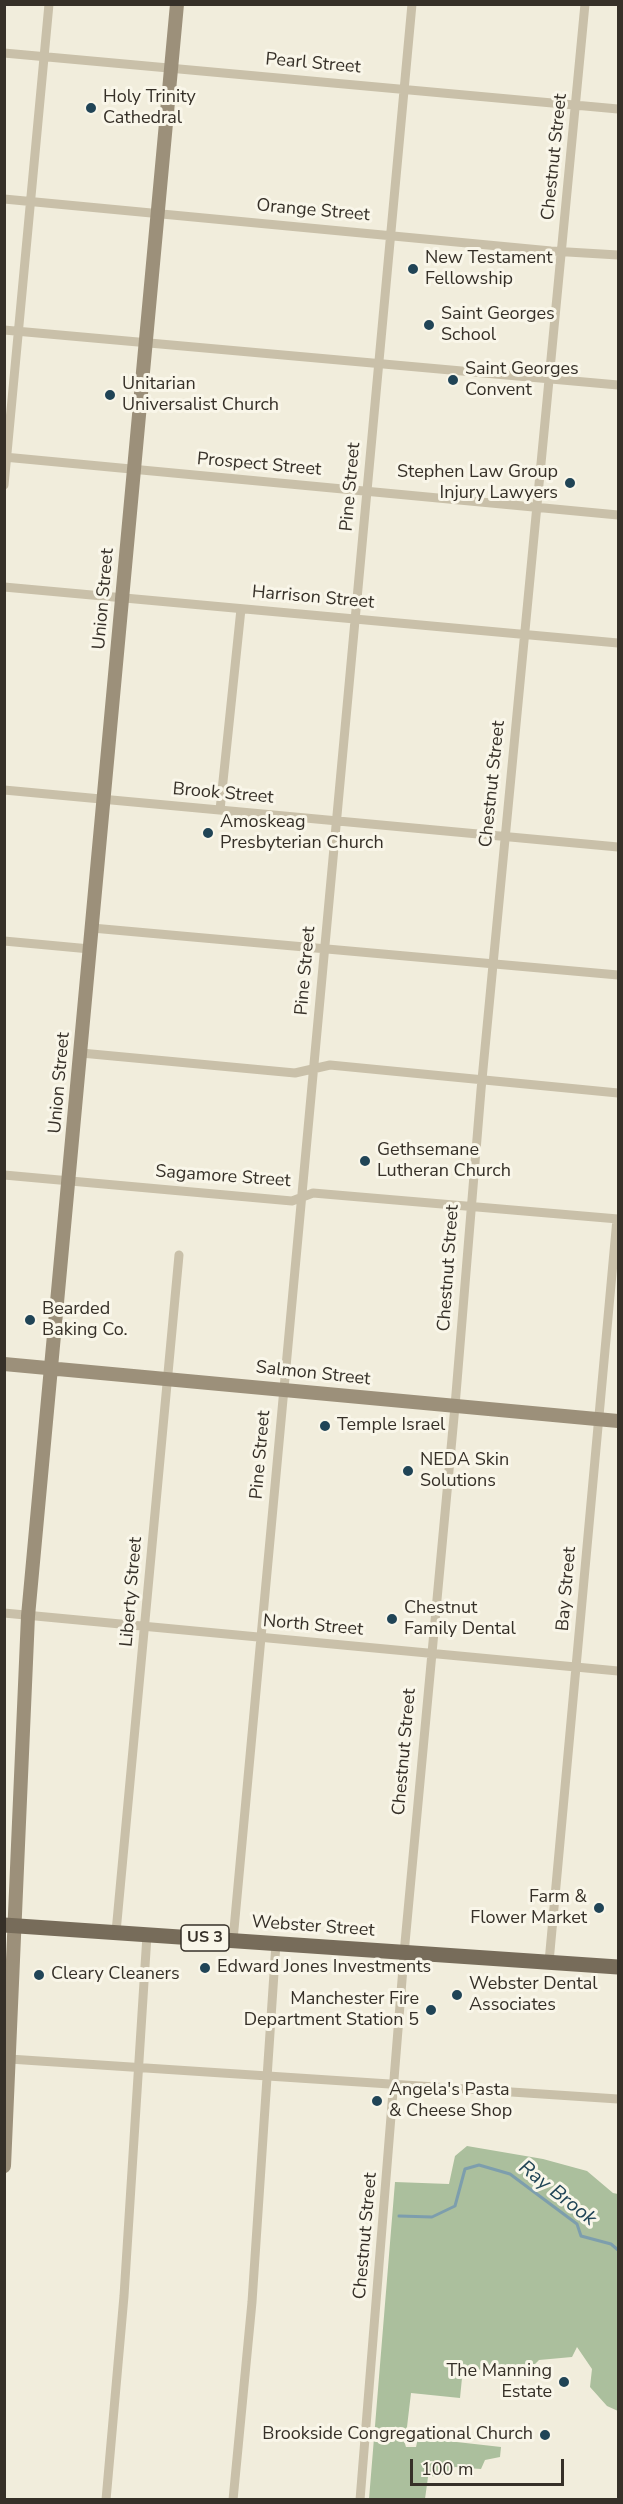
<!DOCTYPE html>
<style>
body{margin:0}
#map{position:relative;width:623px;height:2504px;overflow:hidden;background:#f1eddc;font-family:"Nunito Sans",sans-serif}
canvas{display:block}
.frame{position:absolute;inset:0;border:6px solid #363028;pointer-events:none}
.scale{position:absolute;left:410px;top:2459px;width:154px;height:27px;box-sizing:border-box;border:3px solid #363028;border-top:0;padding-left:8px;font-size:18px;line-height:21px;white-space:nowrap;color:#363028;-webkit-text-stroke:4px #f9f6e9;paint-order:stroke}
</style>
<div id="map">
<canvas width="623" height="2504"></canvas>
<div class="frame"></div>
<div class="scale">100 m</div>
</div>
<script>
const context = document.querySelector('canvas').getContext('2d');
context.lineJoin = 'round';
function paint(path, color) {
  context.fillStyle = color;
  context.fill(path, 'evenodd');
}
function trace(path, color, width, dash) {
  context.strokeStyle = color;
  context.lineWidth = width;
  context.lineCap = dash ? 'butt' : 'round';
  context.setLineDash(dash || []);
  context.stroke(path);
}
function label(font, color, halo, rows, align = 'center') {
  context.font = font + ' "Nunito Sans",sans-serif';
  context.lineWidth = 6;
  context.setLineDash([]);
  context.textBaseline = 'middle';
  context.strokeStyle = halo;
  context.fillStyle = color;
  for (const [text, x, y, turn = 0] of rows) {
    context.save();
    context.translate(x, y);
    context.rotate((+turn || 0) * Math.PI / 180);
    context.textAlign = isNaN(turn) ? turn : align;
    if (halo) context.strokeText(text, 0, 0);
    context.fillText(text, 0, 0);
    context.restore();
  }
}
paint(new Path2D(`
 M467,2146L543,2159L587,2171L613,2193L618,2194V2411L607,2406L590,2387L592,2369L577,2347L572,2357L539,2360L525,2374L463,2368L460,2398L411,2393L407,2427L402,2434L406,2447H416L418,2438L424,2435L439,2440L501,2447L500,2457L485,2460L481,2469L455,2467L442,2475L428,2477L425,2499H369L395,2182L449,2184L455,2156Z`), '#abbf9d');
trace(new Path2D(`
 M399,2216L432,2217L455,2206L465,2169L479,2165L510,2174L577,2224L581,2236L611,2244L618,2250`), '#7d9ead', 3);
trace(new Path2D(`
 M4,53L618,109
 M4,199L551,251L618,255
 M4,330L618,385
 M4,457L618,515
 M4,485L49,4
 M4,587L618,643
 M4,790L618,847
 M220,810L241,609
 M92,928L618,975
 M4,941L90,949
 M81,1053L295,1073L330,1065L618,1093
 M4,1175L292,1201L313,1193L618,1219
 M4,1613L618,1671
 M116,1932L179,1255
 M233,1940L412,4
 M549,1962L617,1219
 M9,2059L618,2099
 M106,2500L124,2296L147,1935
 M233,2500L252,2302L276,1943
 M360,2500L405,1943L455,1406L481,1090L585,4`), '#c9c0a9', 9);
trace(new Path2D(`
 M4,1364L618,1421
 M4,2166L28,1616L177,4`), '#9c907a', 14);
trace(new Path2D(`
 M4,1925L618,1967`), '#776c5a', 15);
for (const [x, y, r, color] of [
 [91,108,6,"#204456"],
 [413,269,6,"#204456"],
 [429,325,6,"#204456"],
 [453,380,6,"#204456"],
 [110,395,6,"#204456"],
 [570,483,6,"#204456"],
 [208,833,6,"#204456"],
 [365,1161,6,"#204456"],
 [30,1320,6,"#204456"],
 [325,1426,6,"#204456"],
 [408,1471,6,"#204456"],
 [392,1619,6,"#204456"],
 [599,1908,6,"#204456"],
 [205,1968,6,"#204456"],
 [39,1975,6,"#204456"],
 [457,1995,6,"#204456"],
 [431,2010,6,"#204456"],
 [377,2101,6,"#204456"],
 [564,2382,6,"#204456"],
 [545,2435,6,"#204456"]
]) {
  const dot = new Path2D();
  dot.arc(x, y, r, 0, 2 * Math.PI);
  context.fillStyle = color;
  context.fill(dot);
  trace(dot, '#f9f6e9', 2);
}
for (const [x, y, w] of [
 [205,1938,48]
]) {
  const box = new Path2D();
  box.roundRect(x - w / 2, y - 13, w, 26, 4.5);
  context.fillStyle = '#f9f6e9';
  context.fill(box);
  trace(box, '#363028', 1.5);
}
label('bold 16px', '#363028', null, [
 ["US 3",205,1938]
]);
label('18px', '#363028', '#f9f6e9', [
 ["Pearl Street",313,64,5],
 ["Chestnut Street",555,157,-84],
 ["Orange Street",313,211,5],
 ["Prospect Street",259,465,5],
 ["Pine Street",351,487,-85],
 ["Harrison Street",313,598,5],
 ["Union Street",104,599,-85],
 ["Chestnut Street",493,784,-84],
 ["Brook Street",223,794,5],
 ["Pine Street",306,971,-85],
 ["Union Street",60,1083,-85],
 ["Sagamore Street",223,1177,4],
 ["Chestnut Street",449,1268,-86],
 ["Salmon Street",313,1374,6],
 ["Pine Street",261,1455,-85],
 ["Bay Street",567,1589,-85],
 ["Liberty Street",132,1592,-85],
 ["North Street",313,1626,5],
 ["Chestnut Street",405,1752,-85],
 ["Webster Street",313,1927,4],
 ["Chestnut Street",366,2236,-85]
]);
label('18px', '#363028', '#f9f6e9', [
 ["Holy Trinity",103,98],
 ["Cathedral",103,119],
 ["New Testament",425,259],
 ["Fellowship",425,280],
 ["Saint Georges",441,315],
 ["School",441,336],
 ["Saint Georges",465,370],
 ["Convent",465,391],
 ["Unitarian",122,385],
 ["Universalist Church",122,406],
 ["Stephen Law Group",558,473,"right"],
 ["Injury Lawyers",558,494,"right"],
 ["Amoskeag",220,823],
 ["Presbyterian Church",220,844],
 ["Gethsemane",377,1151],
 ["Lutheran Church",377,1172],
 ["Bearded",42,1310],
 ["Baking Co.",42,1331],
 ["Temple Israel",337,1426],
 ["NEDA Skin",420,1461],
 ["Solutions",420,1482],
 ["Chestnut",404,1609],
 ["Family Dental",404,1630],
 ["Farm &",587,1898,"right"],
 ["Flower Market",587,1919,"right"],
 ["Edward Jones Investments",217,1968],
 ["Cleary Cleaners",51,1975],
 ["Webster Dental",469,1985],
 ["Associates",469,2006],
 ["Manchester Fire",419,2000,"right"],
 ["Department Station 5",419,2021,"right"],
 ["Angela's Pasta",389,2091],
 ["& Cheese Shop",389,2112],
 ["The Manning",552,2372,"right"],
 ["Estate",552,2393,"right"],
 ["Brookside Congregational Church",533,2435,"right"]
], 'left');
label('italic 20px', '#204456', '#f9f6e9', [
 ["Ray Brook",557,2194,38]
]);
</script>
